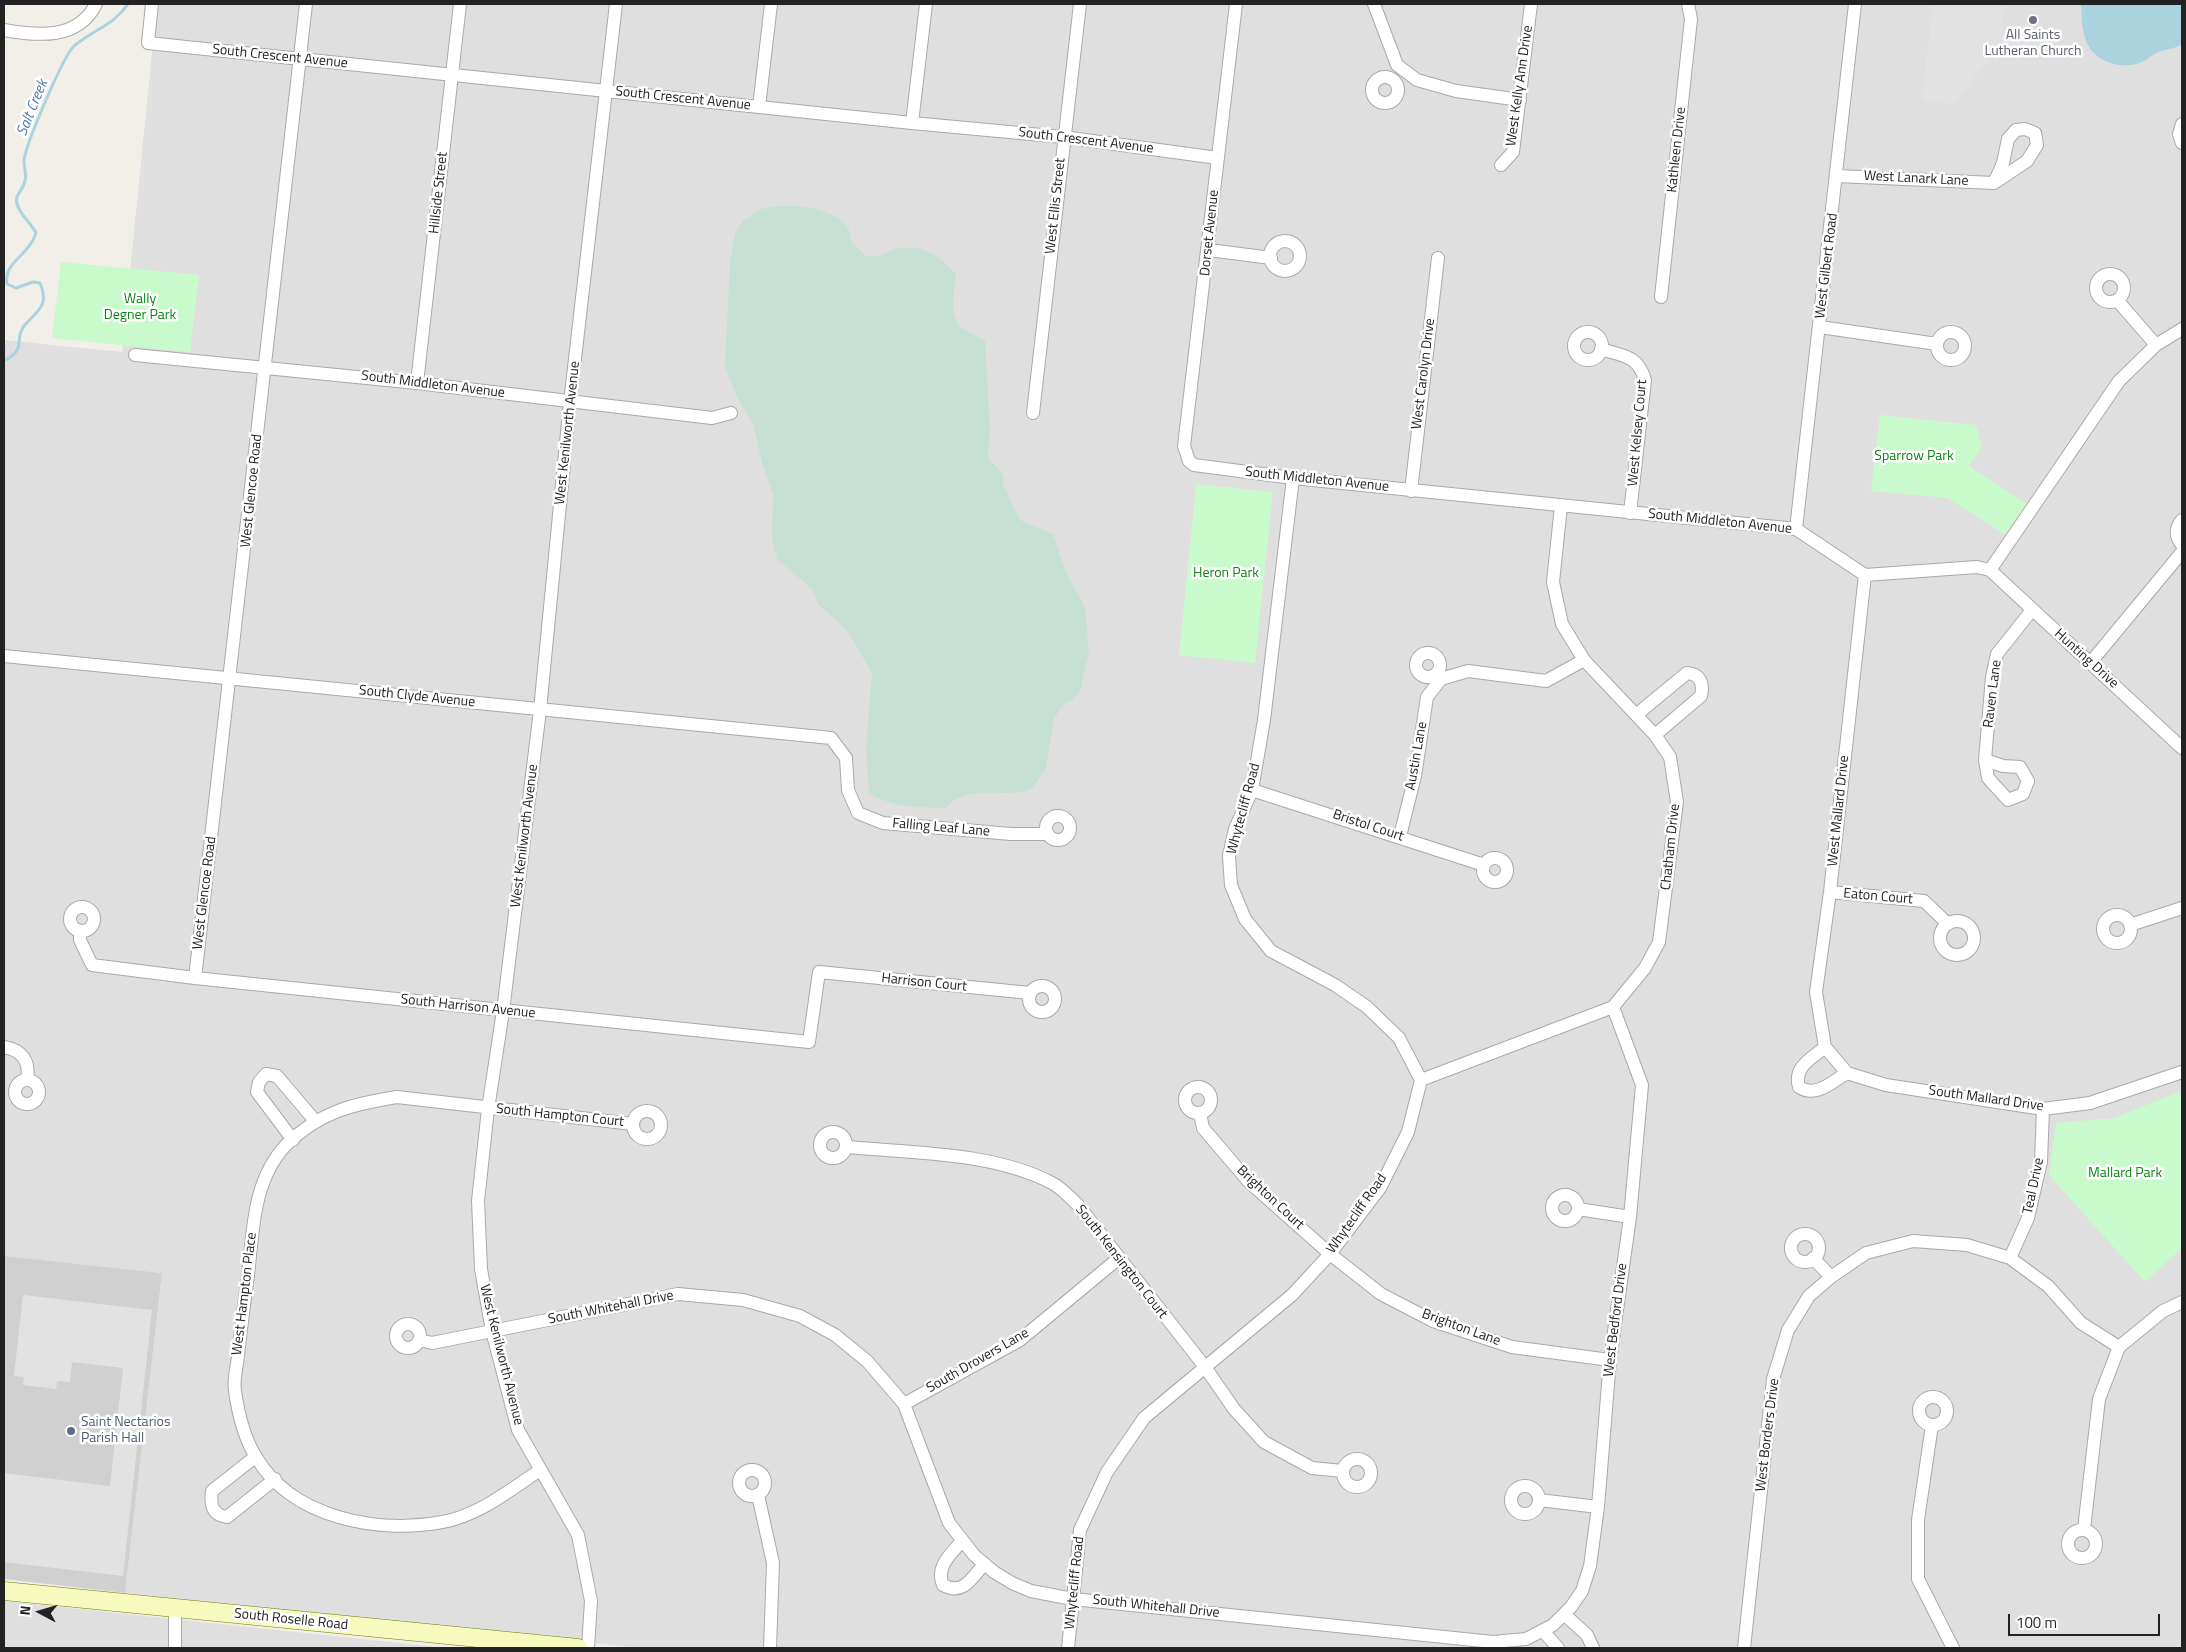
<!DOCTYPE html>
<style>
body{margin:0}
#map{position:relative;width:2186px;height:1652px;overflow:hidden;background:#f2efe9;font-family:"Titillium Web",sans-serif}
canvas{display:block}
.frame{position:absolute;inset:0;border:5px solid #222;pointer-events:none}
.north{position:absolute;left:15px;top:1587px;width:50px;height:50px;-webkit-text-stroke:4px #fff;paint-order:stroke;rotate:276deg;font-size:14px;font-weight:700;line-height:20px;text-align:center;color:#222}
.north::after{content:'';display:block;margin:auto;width:18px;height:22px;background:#222;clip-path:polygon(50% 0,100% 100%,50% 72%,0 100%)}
.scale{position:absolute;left:2008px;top:1614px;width:152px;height:22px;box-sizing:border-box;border:2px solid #222;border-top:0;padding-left:6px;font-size:15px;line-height:18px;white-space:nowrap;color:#222;-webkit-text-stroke:4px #fff;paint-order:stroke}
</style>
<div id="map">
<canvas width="2186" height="1652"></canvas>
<div class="frame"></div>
<div class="north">N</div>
<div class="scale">100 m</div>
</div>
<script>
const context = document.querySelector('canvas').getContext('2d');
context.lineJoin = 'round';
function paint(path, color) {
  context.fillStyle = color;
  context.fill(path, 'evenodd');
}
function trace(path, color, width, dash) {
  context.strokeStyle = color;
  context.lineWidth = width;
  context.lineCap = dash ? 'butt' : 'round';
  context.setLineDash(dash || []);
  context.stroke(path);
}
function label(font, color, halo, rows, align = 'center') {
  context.font = font + ' "Titillium Web",sans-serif';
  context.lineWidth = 5;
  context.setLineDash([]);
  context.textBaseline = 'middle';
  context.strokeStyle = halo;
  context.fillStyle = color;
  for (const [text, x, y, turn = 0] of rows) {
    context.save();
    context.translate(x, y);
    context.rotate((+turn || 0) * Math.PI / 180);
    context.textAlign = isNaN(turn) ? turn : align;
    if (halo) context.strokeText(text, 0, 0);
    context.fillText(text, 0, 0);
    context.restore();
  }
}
paint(new Path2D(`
 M157,4H2182V1648H639L125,1593L162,1273L4,1256V340L122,352Z
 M4,1601L447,1648H4Z`), '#e0dfdf');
paint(new Path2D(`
 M4,1256L162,1273L125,1593L4,1579Z`), '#d0d0d0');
paint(new Path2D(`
 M776,206C803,206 828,206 848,227L852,243L866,256C870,256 877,257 882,255C885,254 889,251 892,250C921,242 938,255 956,274C955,289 948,315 961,327C968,332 978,336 985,341L990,430L988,457L1004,476L1003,484L1020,520L1053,534L1065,570L1085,608L1089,652L1080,691L1072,700L1063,705L1054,718L1046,768L1031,789C1003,800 967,782 946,808C920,808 891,807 869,793L866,748L872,673L847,630L818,604L812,589L777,559L772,539L773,494L763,466L753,424L737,397L725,367L730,261L735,234L743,221L761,209Z`), '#c6e0d4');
paint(new Path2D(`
 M61,262L199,275L190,352L52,338Z
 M1880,415L1976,425L1982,447L1969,466L2027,504L2006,535L1947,498L1871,491Z
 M1196,484L1273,492L1255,663L1179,655Z
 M2179,1092L2182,1098V1248L2145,1282L2049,1175L2056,1123L2114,1118Z`), '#c8facc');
paint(new Path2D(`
 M1933,4H2004L2001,31L2049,37L2046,56L1995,50L1954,104L1922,100Z
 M23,1295L152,1310L123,1576L4,1562V1473L110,1486L123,1368L72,1362L70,1382L57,1381L56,1389L23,1385L24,1377L14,1376Z`), '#e2e2e2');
paint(new Path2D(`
 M2081,4H2182V44C2173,50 2163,49 2154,54C2150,56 2148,59 2144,61C2137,65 2126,66 2118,65C2084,58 2082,34 2081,4Z`), '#aad3df');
trace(new Path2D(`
 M4,361C28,348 13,341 24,326C37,310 50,307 40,283L33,282L16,288L7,284C3,262 29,256 36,233C31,223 20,215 17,204C14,196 22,191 24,184C28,175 24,170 24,162C24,147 64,55 74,46C94,29 113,26 128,4`), '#aad3df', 3);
const minor = new Path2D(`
 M152,4L148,43L912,123L1063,137L1218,158
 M1236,4L1184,446L1189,461L1194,465L1293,478L1796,529L1865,575L1977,567L1990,570L2119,381L2156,345L2182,329
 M1374,4L1397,65L1417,80L1456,91L1520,100
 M4,30C38,36 78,40 96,4
 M1372 90a13 13 0 1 1 26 0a13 13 0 1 1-26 0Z
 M759,107L771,4
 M912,123L926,4
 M2182,124L2179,134L2182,143
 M1501,165L1513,152L1531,4
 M1837,176L1994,183L2027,161L2037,145L2035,133L2025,129L2016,130L2008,139L2003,163L1994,183
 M1270 256a15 15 0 1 1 30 0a15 15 0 1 1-30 0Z
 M1209,250L1271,258
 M2096 288a14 14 0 1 1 28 0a14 14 0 1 1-28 0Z
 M1661,297L1691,19L1688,4
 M2117,300L2156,345
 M1820,327L1937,344
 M1937 346a14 14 0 1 1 28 0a14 14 0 1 1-28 0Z
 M1574 346a14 14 0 1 1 28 0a14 14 0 1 1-28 0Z
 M1601,349C1623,356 1638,355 1645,380L1630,513
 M135,355L417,383L712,418L731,413
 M417,383L460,4
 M1033,413L1080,4
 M1411,491L1438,258
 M2182,520C2175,528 2175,537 2182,545
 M1796,529L1855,4
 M1990,570L2182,748
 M1416 665a12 12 0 1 1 24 0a12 12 0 1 1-24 0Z
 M4,656L831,738L846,758L848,790L858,813L883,823L1011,834H1047
 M2091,662L2182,552
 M1636,715L1687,673C1700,674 1704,683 1701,696L1655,735
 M1985,760L2003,766L2020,767L2028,781L2023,794L2008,800L1988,778L1985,760L1992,677L1997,654L2032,610
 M1252,790L1484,865
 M1046 828a12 12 0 1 1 24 0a12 12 0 1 1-24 0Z
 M1400,836L1415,776L1427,697L1441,679L1468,671L1546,681L1584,660
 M1483 870a12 12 0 1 1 24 0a12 12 0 1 1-24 0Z
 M1830,892L1924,901L1948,924
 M70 919a12 12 0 1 1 24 0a12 12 0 1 1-24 0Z
 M2103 929a14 14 0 1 1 28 0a14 14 0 1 1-28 0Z
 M1940 938a17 17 0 1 1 34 0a17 17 0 1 1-34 0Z
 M2130,925L2182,908
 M80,932V940L92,965L195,978L809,1042L819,972L1030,993
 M195,978L306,4
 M1029 999a13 13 0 1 1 26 0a13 13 0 1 1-26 0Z
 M4,1047C22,1050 30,1061 27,1079
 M1825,1047C1811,1059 1793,1067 1799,1087C1816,1098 1832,1082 1847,1073
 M1847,1073L1825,1047L1816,992L1830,892L1865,575
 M1847,1073L1886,1085L2043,1109L2090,1103L2182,1072
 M15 1092a12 12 0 1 1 24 0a12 12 0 1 1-24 0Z
 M1421,1080L1613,1007L1645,968L1659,942L1677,802L1670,757L1655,735L1584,660L1562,624L1553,582L1561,506
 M1185 1100a13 13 0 1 1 26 0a13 13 0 1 1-26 0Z
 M633 1125a14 14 0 1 1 28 0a14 14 0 1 1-28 0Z
 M1200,1113L1203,1128L1249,1182L1330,1254L1381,1294L1433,1321L1512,1347L1610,1360
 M820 1145a13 13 0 1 1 26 0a13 13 0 1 1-26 0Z
 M293,1140L257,1092L259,1082L266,1074L277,1076L316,1122
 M846,1147C912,1153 993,1152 1052,1183C1062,1188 1070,1198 1078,1205L1205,1367L1234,1409L1264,1442L1312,1468L1343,1471
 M1552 1208a13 13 0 1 1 26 0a13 13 0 1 1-26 0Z
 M1578,1209L1630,1217
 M1791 1248a14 14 0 1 1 28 0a14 14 0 1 1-28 0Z
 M1813,1258L1831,1277
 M2010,1258L2028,1218L2041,1162L2043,1109
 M396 1336a12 12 0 1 1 24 0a12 12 0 1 1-24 0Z
 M419,1340L432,1343L678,1294L743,1300L800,1316L835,1335L867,1361L904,1404L949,1523L974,1555L994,1572L1012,1583L1031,1591L1073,1599L1493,1642L1526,1639L1553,1625L1571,1607L1582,1591L1590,1566L1598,1507L1610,1360L1630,1217L1642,1085L1613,1007
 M2119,1347L2163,1311L2182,1302
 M1919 1411a14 14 0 1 1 28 0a14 14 0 1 1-28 0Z
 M904,1404L1020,1340L1119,1258
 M1932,1425L1918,1520V1579L1953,1648
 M255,1457L212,1491C210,1505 212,1515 227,1517L275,1479
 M1343 1473a14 14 0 1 1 28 0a14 14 0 1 1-28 0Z
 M739 1483a13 13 0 1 1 26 0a13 13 0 1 1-26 0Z
 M540,1470C510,1490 478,1516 442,1522C377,1534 292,1518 256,1457C244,1438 238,1412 235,1391C233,1380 237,1367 238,1356C241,1329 244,1303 248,1276C253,1230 253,1180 286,1145C319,1112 353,1104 397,1097L633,1124
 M1511 1500a14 14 0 1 1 28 0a14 14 0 1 1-28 0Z
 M758,1495L773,1563L770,1648
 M1539,1500L1598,1507
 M2068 1544a14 14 0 1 1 28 0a14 14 0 1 1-28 0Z
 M962,1541C951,1554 935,1567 943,1585C963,1596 972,1578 984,1564
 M175,1608V1648
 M1564,1614L1587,1635L1593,1648
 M1544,1632L1558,1648
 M588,1648L591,1601L578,1535L518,1430L492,1331L481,1269L478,1201L488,1109L503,1011L540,710L570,402L616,4
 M1068,1648L1080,1530L1107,1472L1144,1418L1292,1295L1330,1254L1380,1188L1408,1132L1421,1080L1399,1038L1367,1007L1335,985L1271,951L1245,919L1231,885L1229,856L1235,829L1252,790L1264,720L1293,478
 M1744,1648L1773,1379L1788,1330L1809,1296L1831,1277L1866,1253L1913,1241L1967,1245L2010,1258L2048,1286L2081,1323L2119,1347L2099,1399L2084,1529`);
const secondary = new Path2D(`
 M4,1591L578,1648`);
trace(minor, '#a9a9a9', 14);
trace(secondary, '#707d05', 19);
trace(minor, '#fff', 12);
trace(secondary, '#f7fabf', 18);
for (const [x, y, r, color] of [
 [2033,20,5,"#6b7280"],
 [71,1431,5,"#5c6f8a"]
]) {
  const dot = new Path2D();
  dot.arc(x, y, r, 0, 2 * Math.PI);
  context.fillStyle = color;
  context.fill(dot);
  trace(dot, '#fff', 2);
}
label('14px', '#5b616d', '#fff', [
 ["All Saints",2033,36],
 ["Lutheran Church",2033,52]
]);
label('14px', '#222', '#fff', [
 ["South Crescent Avenue",280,57,6],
 ["West Kelly Ann Drive",1520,86,-82],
 ["South Crescent Avenue",683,99,6],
 ["South Crescent Avenue",1086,141,7],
 ["Kathleen Drive",1677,150,-84],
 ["West Lanark Lane",1916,179,3],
 ["Hillside Street",439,193,-84],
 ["West Ellis Street",1056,206,-84],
 ["Dorset Avenue",1210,233,-84],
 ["West Gilbert Road",1827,266,-83],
 ["West Carolyn Drive",1424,374,-83],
 ["South Middleton Avenue",433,385,7],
 ["West Kenilworth Avenue",568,433,-84],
 ["West Kelsey Court",1638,433,-85],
 ["South Middleton Avenue",1317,480,6],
 ["West Glencoe Road",252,491,-84],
 ["South Middleton Avenue",1720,522,6],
 ["Hunting Drive",2086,659,42],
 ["Raven Lane",1993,694,-83],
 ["South Clyde Avenue",417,697,6],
 ["Austin Lane",1417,756,-80],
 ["Whytecliff Road",1244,809,-75],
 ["West Mallard Drive",1839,811,-84],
 ["Bristol Court",1368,826,18],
 ["Falling Leaf Lane",941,828,5],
 ["West Kenilworth Avenue",525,836,-83],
 ["Chatham Drive",1671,847,-84],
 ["West Glencoe Road",205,893,-83],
 ["Eaton Court",1878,897,5],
 ["Harrison Court",924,983,6],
 ["South Harrison Avenue",468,1007,6],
 ["South Mallard Drive",1986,1099,8],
 ["South Hampton Court",560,1116,6],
 ["Teal Drive",2034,1186,-78],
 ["Brighton Court",1270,1198,43],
 ["Whytecliff Road",1357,1214,-55],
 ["South Kensington Court",1121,1262,52],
 ["West Hampton Place",245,1294,-83],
 ["South Whitehall Drive",611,1308,-11],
 ["West Bedford Drive",1616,1320,-83],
 ["Brighton Lane",1461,1328,20],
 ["West Kenilworth Avenue",501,1355,76],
 ["South Drovers Lane",978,1361,-30],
 ["West Borders Drive",1768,1435,-83],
 ["Whytecliff Road",1075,1583,-84],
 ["South Whitehall Drive",1156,1607,6],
 ["South Roselle Road",291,1620,6]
]);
label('14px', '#0c8416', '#fff', [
 ["Wally",140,300],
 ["Degner Park",140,316],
 ["Sparrow Park",1914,457],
 ["Heron Park",1226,574],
 ["Mallard Park",2125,1174]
]);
label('14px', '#4e5e75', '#fff', [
 ["Saint Nectarios",81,1423],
 ["Parish Hall",81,1439]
], 'left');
label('italic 15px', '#4a7aab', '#fff', [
 ["Salt Creek",33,108,-68]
]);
</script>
